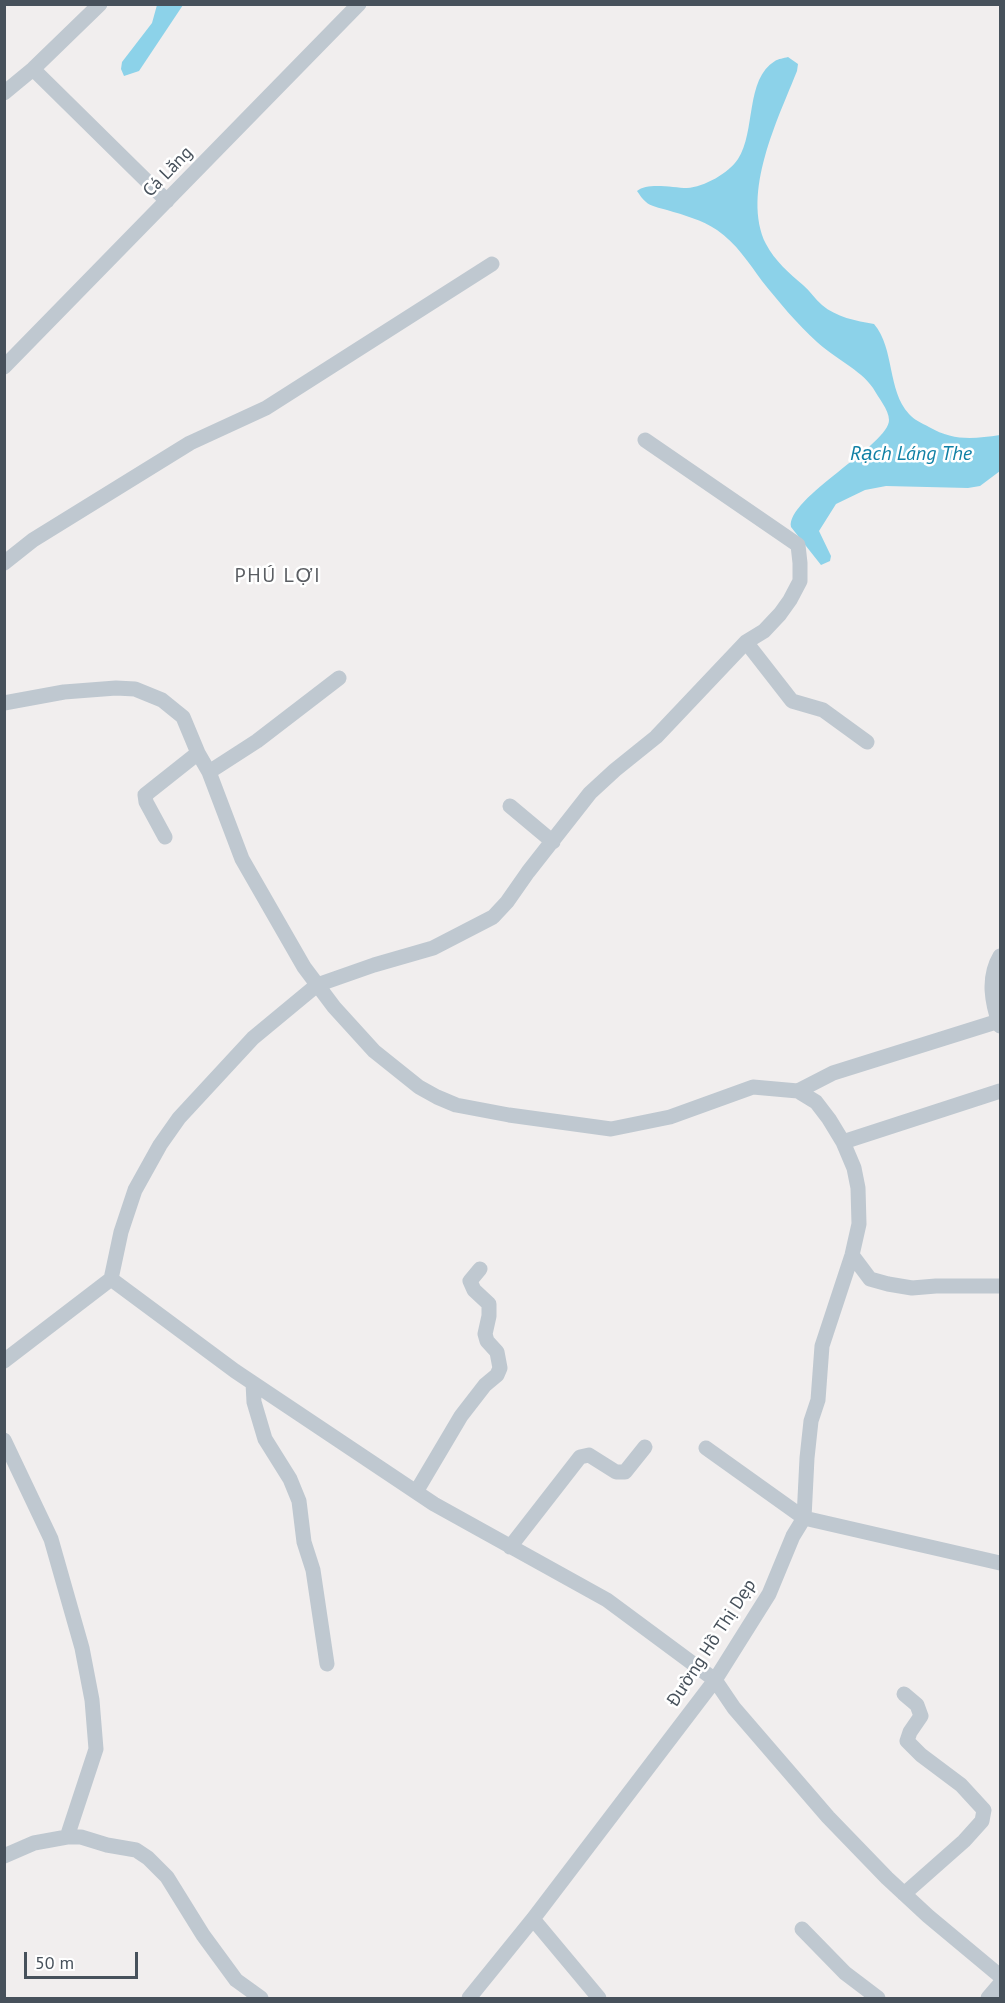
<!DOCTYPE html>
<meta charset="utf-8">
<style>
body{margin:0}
#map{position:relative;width:1005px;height:2003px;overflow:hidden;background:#f1eeee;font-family:"PT Sans",sans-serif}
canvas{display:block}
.frame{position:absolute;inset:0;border:6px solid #47515b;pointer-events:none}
.scale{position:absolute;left:24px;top:1952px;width:114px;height:27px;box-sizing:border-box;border:3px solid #47515b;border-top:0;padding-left:8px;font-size:18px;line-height:21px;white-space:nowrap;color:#47515b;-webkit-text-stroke:4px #fff;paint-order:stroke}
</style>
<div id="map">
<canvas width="1005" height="2003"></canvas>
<div class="frame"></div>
<div class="scale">50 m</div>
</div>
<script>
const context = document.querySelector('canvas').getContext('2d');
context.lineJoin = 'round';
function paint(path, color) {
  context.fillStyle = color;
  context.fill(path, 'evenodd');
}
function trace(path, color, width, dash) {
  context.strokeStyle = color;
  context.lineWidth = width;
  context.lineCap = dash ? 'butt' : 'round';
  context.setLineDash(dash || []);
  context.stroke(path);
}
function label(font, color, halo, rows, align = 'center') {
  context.font = font + ' "PT Sans",sans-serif';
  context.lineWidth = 5;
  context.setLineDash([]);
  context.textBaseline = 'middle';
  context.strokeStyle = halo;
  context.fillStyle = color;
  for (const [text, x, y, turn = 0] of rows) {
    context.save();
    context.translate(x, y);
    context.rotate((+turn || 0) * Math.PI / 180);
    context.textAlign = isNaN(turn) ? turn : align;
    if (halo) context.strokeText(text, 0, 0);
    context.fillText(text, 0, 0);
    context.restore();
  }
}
paint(new Path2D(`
 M157,5H183L139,71L124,76L121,69L122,62L152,23Z
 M788,57L798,64L797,71C778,119 741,193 766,244C775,261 789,273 803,285C810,291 815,299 822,305C836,317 856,321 874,324C895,349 887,390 909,414C914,420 922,423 929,427C953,441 973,439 1000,435V471L980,486L968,488L886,486L865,490L836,504L819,531L831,556L830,561L821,565L791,527C786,498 890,444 889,420C889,410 878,397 873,388C861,370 833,357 817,342C797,324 779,302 762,281C749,263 736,243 717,230C702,220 684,215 667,210C660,208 650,206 646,202C642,199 640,195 637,191C648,182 673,188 687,188C704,187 729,173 738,159C756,132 745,79 775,61C778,59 784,58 788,57Z`), '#8cd2e9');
trace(new Path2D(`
 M33,69L167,201
 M4,93L33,69L100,4
 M4,367L359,4
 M4,563L33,540L190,443L266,408L492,264
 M746,642L792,701L823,710L867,742
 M4,703L64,692L116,688L135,689L162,700L183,717L198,753L209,772L242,859L304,967L334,1007L374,1051L419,1087L437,1097L456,1105L509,1115L611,1129L670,1117L753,1087L798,1091L833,1073L999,1021
 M209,772L257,741L339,678
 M510,806L553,842
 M165,837L146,802L145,795L198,753
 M1000,956C987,978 992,1003 1000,1026
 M843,1142L1000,1091
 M852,1255L870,1279L888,1284L912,1288L936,1286H1000
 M111,1279L121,1232L135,1190L160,1145L179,1118L253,1038L317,985L374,965L433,948L493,917L507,902L528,872L590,793L615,770L656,737L746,642L764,631L780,614L790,600L800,581V563L798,545L645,440
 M4,1361L111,1279L235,1371L434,1504L607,1600L715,1680L734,1708L828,1817L887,1878L928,1916L1000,1976
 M253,1383L254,1402L265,1439L290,1479L299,1501L304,1542L313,1570L327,1664
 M4,1440L51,1539L82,1648L92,1700L96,1749L67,1837
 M706,1448L804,1518L1000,1563
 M416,1492L461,1416L485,1385L497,1375L500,1368L497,1352L487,1341L485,1334L489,1316V1304L474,1290L470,1281L480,1269
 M510,1547L580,1457L589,1455L616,1472H625L645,1447
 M4,1856L34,1843L67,1837H81L107,1845L136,1850L148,1858L167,1877L203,1935L236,1980L261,1998
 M904,1894L964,1841L982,1821L984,1810L961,1785L921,1755L907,1741L910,1732L921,1716L917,1705L904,1694
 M533,1919L599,1998
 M802,1929L845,1973L878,1998
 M469,1998L533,1919L715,1680L769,1594L793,1536L804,1518L807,1458L811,1421L818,1400L822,1346L852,1255L859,1224L858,1188L854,1168L843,1142L829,1119L816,1102L798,1091
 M988,1998L1000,1984`), '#bfc8d0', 15);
label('18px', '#47515b', '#fff', [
 ["Cá Lăng",168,172,-46],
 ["Đường Hồ Thị Dẹp",712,1643,-57]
]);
label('italic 20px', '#1080a5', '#fff', [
 ["Rạch Láng The",911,454]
]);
context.letterSpacing = '1.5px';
label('20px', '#5b5e63', '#fff', [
 ["PHÚ LỢI",278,576]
]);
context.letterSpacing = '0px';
</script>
